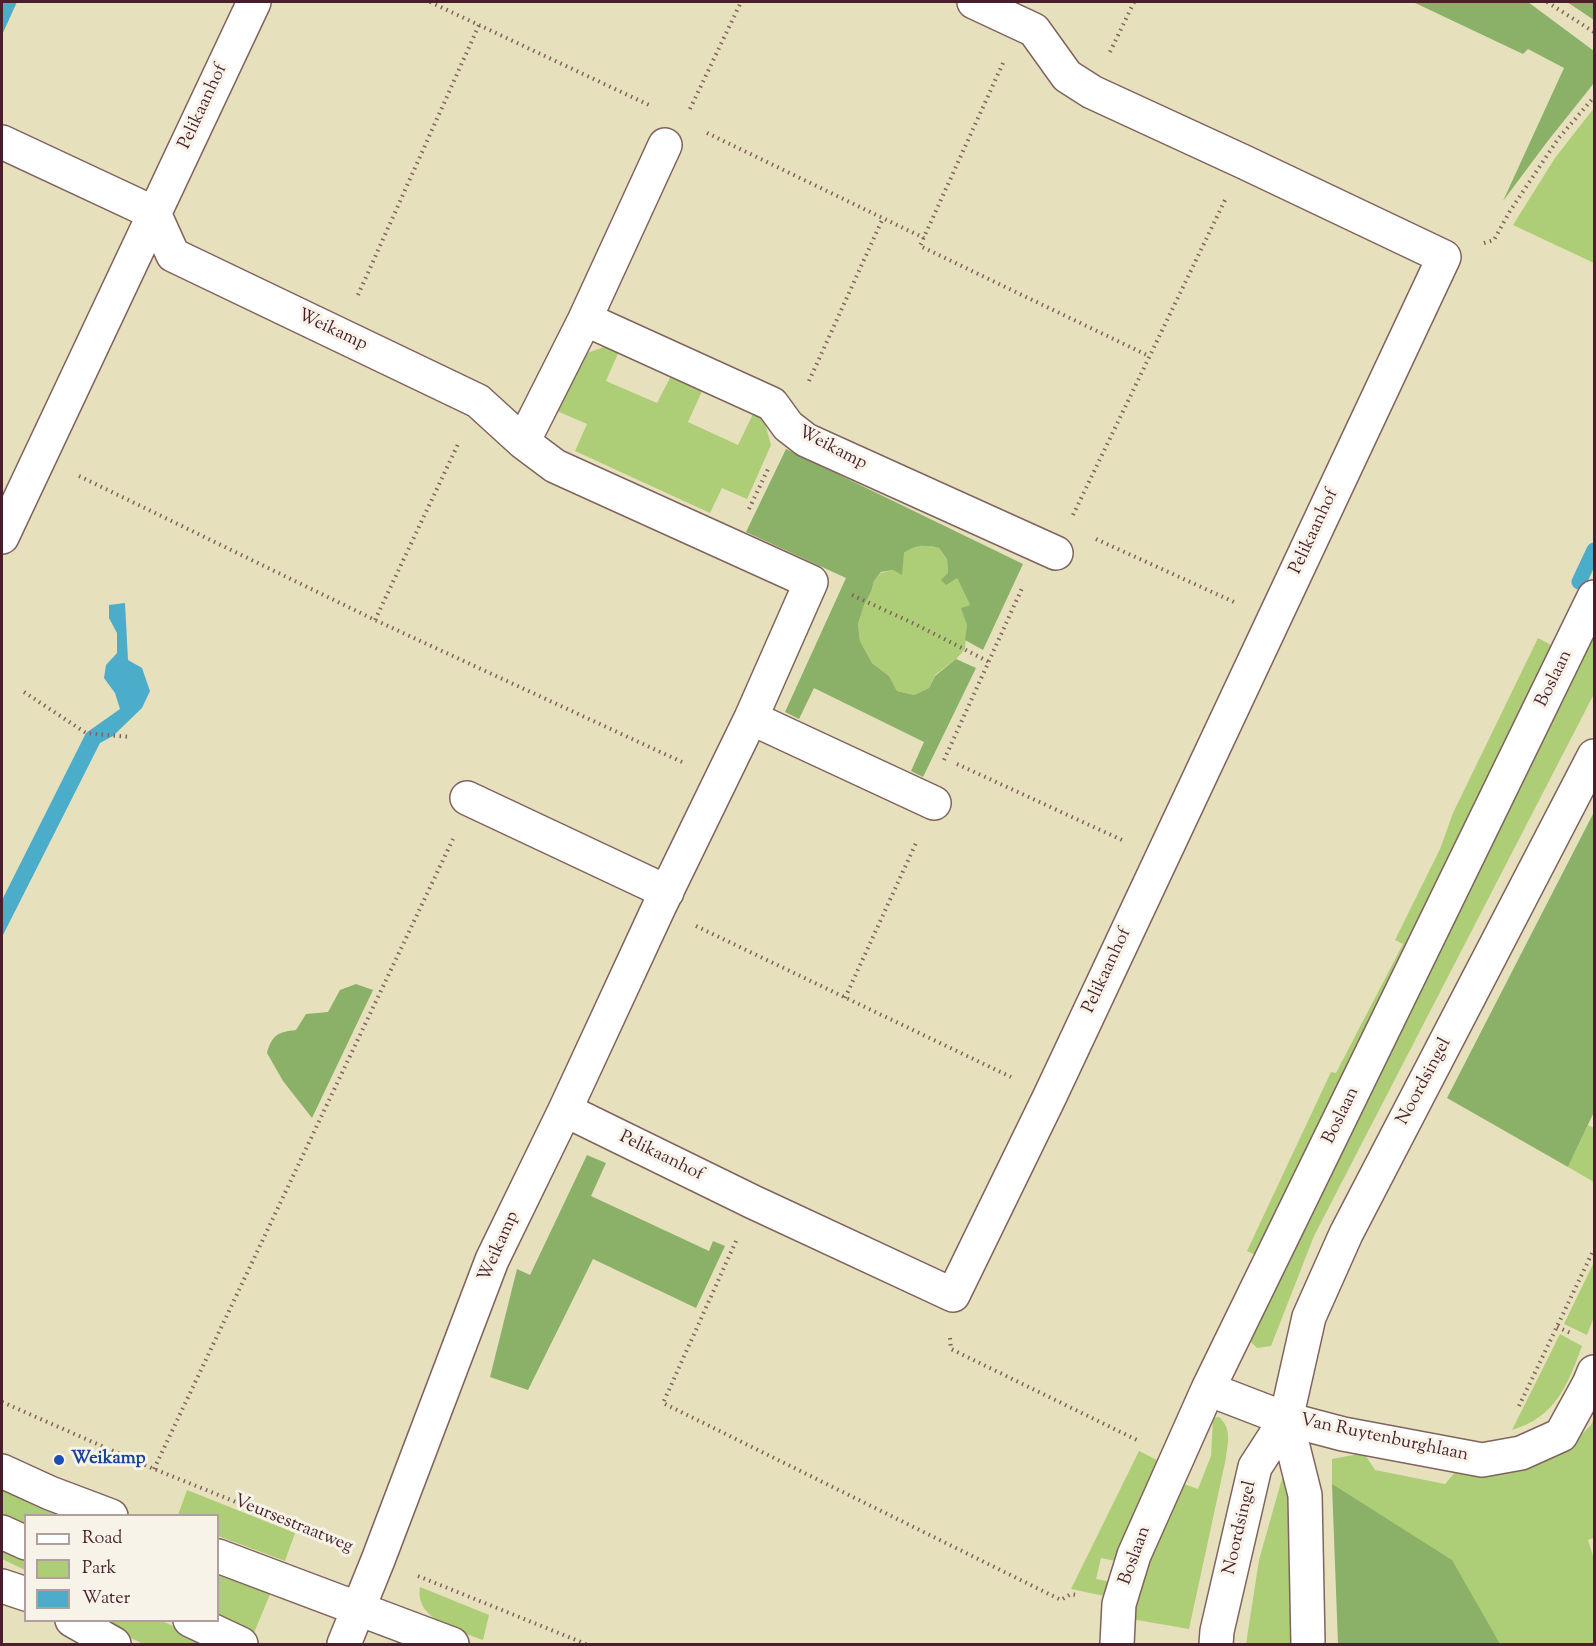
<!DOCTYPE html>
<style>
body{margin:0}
#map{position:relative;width:1596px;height:1646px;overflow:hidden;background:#e7e0bd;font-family:"Sorts Mill Goudy",serif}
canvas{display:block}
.frame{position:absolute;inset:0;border:3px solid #4a1f2b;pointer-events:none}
.legend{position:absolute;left:24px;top:1514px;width:195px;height:108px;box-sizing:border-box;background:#f7f3e8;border:2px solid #b29e9c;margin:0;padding:8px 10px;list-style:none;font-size:18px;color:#4a1f2b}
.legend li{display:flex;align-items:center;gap:12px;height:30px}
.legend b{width:30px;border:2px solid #b29e9c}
</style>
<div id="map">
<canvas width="1596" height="1646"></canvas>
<div class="frame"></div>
<ul class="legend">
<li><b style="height:8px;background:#fff"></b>Road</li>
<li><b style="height:16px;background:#adce76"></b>Park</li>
<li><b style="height:16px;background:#4cadcb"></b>Water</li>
</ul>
</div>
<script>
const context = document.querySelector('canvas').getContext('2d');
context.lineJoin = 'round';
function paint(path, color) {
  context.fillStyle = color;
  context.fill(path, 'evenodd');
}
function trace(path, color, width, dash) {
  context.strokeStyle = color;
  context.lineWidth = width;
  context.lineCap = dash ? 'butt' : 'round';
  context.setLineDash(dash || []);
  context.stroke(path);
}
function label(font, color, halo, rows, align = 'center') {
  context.font = font + ' "Sorts Mill Goudy",serif';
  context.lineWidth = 6;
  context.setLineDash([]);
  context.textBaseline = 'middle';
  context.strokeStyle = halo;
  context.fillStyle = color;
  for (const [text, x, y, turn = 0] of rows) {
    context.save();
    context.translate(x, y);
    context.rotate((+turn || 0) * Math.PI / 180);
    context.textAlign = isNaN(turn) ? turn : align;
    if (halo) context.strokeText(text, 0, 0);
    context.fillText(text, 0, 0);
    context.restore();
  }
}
paint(new Path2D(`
 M1594,108V263L1513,225L1555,158Z
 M610,345L620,349L606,381L657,403L672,374L703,389L688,422L738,445L754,412L763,416L771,445L747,499L722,488L710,513L575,451L587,424L557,411L584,354Z
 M925,545L939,548L947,559L948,573L957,578L970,605L962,608L967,625L965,649L956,659L935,675L929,688L914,695L897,691L889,676L872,663L860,641L858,624L864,605L871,592L874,581L881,573L893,570C902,555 906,546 925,545Z
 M1594,618V694L1314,1236L1271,1346L1257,1348L1250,1341L1256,1310Z
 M1538,638L1553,646L1259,1257L1247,1251L1331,1072L1336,1073L1403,944L1395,940L1440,849L1453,813Z
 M1588,1125L1594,1128V1182L1568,1167Z
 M1594,1262V1317L1587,1335L1564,1324Z
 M1560,1334L1582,1346C1568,1384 1556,1417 1512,1430Z
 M1219,1417C1232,1429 1228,1441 1226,1458L1189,1629L1131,1619L1143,1566L1181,1483L1198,1489L1211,1456L1213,1418Z
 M1594,1418V1538L1588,1540L1594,1559V1644H1500L1332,1484V1459L1364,1453L1375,1470L1445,1484L1457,1470L1533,1467L1568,1448L1591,1425Z
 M1139,1451L1159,1461L1116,1561L1101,1558L1096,1579L1111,1582L1109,1597L1071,1589Z
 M1283,1475L1289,1476L1295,1644H1246L1259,1560Z
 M2,1484L85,1515L26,1516L25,1524L2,1513Z
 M187,1490L295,1533L285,1561L218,1536V1516L178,1515Z
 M4,1545L25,1555V1570L2,1559V1550Z
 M218,1566L273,1587L254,1633L218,1615Z
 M420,1587L489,1615L483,1640C460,1631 414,1620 420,1587Z
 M98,1621H162L212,1644H143Z`), '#adce76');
paint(new Path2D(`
 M1413,2H1528L1594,51V83L1547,142L1503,201L1564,68L1528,49L1523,54Z
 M1567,2H1594V20Z
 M786,449L1023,564L983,650L965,640L967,625L961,608L970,605L957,578L946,585L941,580L948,573L947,559L939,548C925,545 917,544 904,553L902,575L893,570L881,572L874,581L871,592L864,605L858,624L860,641L872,663L889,676L897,691L914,695L929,688L935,676L956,659L976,668L923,777L911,771L924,742L814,688L799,719L785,712L846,578L746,532Z
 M1594,812V1112L1568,1167L1447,1098Z
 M356,984L373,990L312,1118L283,1081L267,1053C272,1035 278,1032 296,1030L306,1014L328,1012L340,990Z
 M587,1155L606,1163L591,1196L709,1251L713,1241L725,1246L696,1308L593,1259L528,1390L490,1377L517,1269L530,1275Z
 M1332,1484L1452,1560L1500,1644H1338Z`), '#8ab167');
paint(new Path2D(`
 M2,2H17L2,35Z
 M125,603L128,660L142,668L150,691L142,708L113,736L100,743L2,937V900L86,733L120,709L115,693L104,678L106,665L117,653V633L109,618V605Z`), '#4cadcb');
trace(new Path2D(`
 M1579,582L1594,550`), '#4cadcb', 15);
const minor = new Path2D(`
 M2,142L154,213L173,255L478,401L523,442L555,466L811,582L751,718L659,907L565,1110L492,1260L378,1560L344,1644
 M585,319L772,404L788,426L806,440L1056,553
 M523,442L585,319L665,145
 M2,537L254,2
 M751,718L934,803
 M467,798L667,892
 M565,1110L753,1202L953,1295L1050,1096L1444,257L1244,162L1092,92L1067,76L1034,30L974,2
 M1208,1389L1286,1419L1343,1434L1482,1460L1521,1453L1561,1435L1589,1384L1594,1372
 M2,1471L50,1493L111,1516
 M2,1532L26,1543
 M218,1556L452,1644
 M2,1586L26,1594
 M72,1620L114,1644
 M190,1620L241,1644
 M1117,1644L1119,1604L1134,1555L1208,1389L1594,597`);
const major = new Path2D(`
 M1286,1419L1305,1495L1308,1644
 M1216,1644L1217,1631L1255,1467L1286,1419L1309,1317L1346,1234L1594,756`);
trace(minor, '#81635e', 36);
trace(major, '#81635e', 36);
trace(new Path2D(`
 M430,2L649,105
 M1547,2L1594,32
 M1110,52L1134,2
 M1003,63L920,246L1149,356
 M690,109L741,2
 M707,133L924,238
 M1484,243L1494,240L1510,211L1558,139L1594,97
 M358,295L479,25
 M809,381L883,218
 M79,476L375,620L682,762
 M749,509L769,467
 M1073,515L1225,200
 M1096,539L1234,602
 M852,595L917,625L989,662
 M375,620L459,442
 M24,692L86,733L130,737
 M944,760L1023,586
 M957,764L1122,840
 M696,926L1011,1077
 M845,998L916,843
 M736,1241L663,1403L1061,1600L1071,1594L1077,1595
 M1557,1327L1573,1334
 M950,1338L951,1349L1139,1441
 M2,1402L154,1469L338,1543
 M1519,1406L1594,1249
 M154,1469L453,839
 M418,1576L586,1644`), '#81635e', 4, [1.5, 4.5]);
trace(minor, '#fff', 33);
trace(major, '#fff', 33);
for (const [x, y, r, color] of [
 [59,1460,6,"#1a4fb4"]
]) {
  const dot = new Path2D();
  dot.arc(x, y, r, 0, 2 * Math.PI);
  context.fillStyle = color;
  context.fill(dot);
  trace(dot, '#f7f3e8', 2);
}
label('18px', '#4a1f2b', '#f7f3e8', [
 ["Pelikaanhof",204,107,-65],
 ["Weikamp",332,331,25],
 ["Weikamp",832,449,27],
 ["Pelikaanhof",1315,532,-65],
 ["Boslaan",1555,679,-64],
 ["Pelikaanhof",1108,971,-65],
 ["Noordsingel",1425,1082,-62],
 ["Boslaan",1342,1116,-64],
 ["Pelikaanhof",661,1157,26],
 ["Weikamp",500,1247,-66],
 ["Van Ruytenburghlaan",1384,1439,12],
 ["Veursestraatweg",293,1525,22],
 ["Noordsingel",1241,1528,-77],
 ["Boslaan",1136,1556,-70]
]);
label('bold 18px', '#164399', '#f7f3e8', [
 ["Weikamp",71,1460]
], 'left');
</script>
